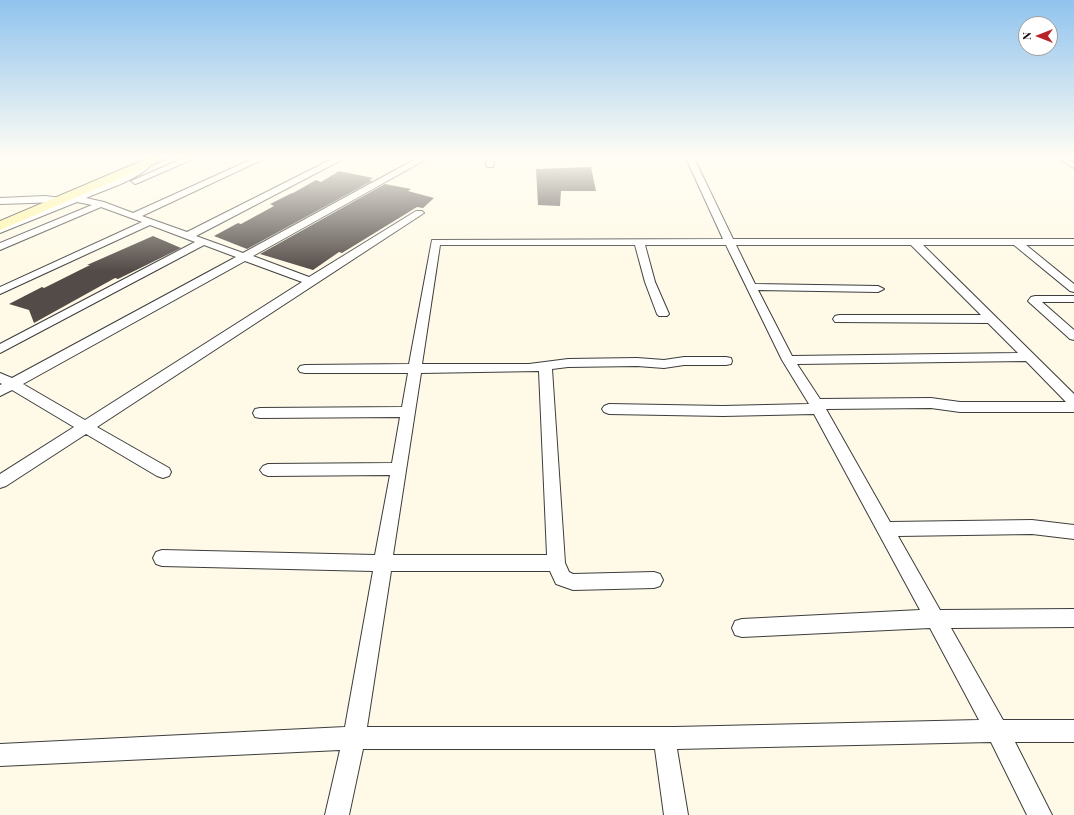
<!DOCTYPE html>
<style>
body{margin:0}
#map{position:relative;width:1074px;height:815px;overflow:hidden;background:#fffae7;font-family:"Playfair Display",serif}
canvas{display:block}
.north{position:absolute;left:1018px;top:16px;width:40px;height:40px;box-sizing:border-box;background:#fff;border:1px solid #9d9d9d;border-radius:50%;rotate:270deg;font-size:11px;font-weight:700;line-height:16px;text-align:center;color:#0a0a0a}
.north::after{content:'';display:block;margin:auto;width:14px;height:18px;background:#b9232a;clip-path:polygon(50% 0,100% 100%,50% 72%,0 100%)}
</style>
<div id="map">
<canvas width="1074" height="815"></canvas>
<div class="north">N</div>
</div>
<script>
const context = document.querySelector('canvas').getContext('2d');
context.lineJoin = 'round';
function paint(path, color) {
  context.fillStyle = color;
  context.fill(path, 'evenodd');
}
function trace(path, color, width, dash) {
  context.strokeStyle = color;
  context.lineWidth = width;
  context.lineCap = dash ? 'butt' : 'round';
  context.setLineDash(dash || []);
  context.stroke(path);
}
paint(new Path2D(`
 M591,167L596,191H561L560,206L538,205L536,169Z
 M339,171L373,178L369,180L372,181L247,249L214,236L238,223L241,224L274,206L270,204L292,193H293L316,180L321,182Z
 M385,184L411,189L408,191L434,198L423,208L417,207L342,253L339,252L313,270L260,254Z
 M153,236L181,248L118,279L115,278L34,323L29,310L9,304L42,287L44,288L90,265H87Z`), '#534b47');
const street = new Path2D(`
 M188,156H200L138,183L135,184L131,181Z
 M259,156H270L142,216L187,232L338,156H349L196,236L243,253L421,156H432L253,256L309,277L416,211H422L424,213L97,427L169,468L171,472L169,476L163,478L157,476L86,434L6,486L0,488V474L74,427L12,390L0,396V385L2,384L0,383V373L12,378L236,257L204,245L0,353V344L195,242L150,225L0,294V287L142,222L101,207L0,250V243L92,205L77,202L0,233V227L61,202L0,204V198L45,196L62,198V202L123,176L142,165L143,162H149L151,165C138,180 104,190 86,198L104,202L133,213ZM245,261L302,282L85,420L23,384Z
 M487,156H495L493,167H487L486,165Z
 M685,156H693L733,239H1074V245H1026L1074,284V292L1070,291L1014,245H923L1074,394V412H960L931,408L826,409L890,522L1032,520L1074,525V539L1032,534L898,536L940,610L1074,609V627L951,628L1003,720H1074V742H1015L1052,815H1027L991,742L677,749L688,815H664L655,749H363L349,815H325L340,750L0,766V744L345,727L373,571L162,566L156,564L153,558L156,552L162,550L375,555L390,475L268,476L263,474L260,470L263,466L268,464L392,463L400,417L260,418L255,417L253,413L255,409L260,408L402,407L408,373H305L300,372L298,369L300,366L305,365L409,364L432,240L723,239ZM440,245H635L645,282L657,314L659,316H667L669,314L655,282L645,245H726L782,360L809,404L723,406L609,404L604,406L602,409L604,412L609,414L723,416L814,414L920,610L742,619L735,621L732,628L735,635L742,637L930,628L979,720L675,727H367L391,571H550L556,584L573,590L654,588L660,586L663,580L660,574L654,572L573,574L569,572L565,563L552,369L568,367L637,366L664,368L684,365H726L731,364L732,361L731,358L726,357H684L664,360L637,358L568,359L529,364H422ZM736,245H911L981,315H839L835,316L833,319L835,322L988,323L1018,353L792,356L758,290L878,292L884,289L878,286L755,284ZM1026,361L1066,402H960L931,398L820,399L797,364ZM539,371L547,555H393L421,373Z
 M1054,156H1064L1074,163V168Z
 M1035,296H1074V302H1042L1074,330V340L1070,339L1030,303L1028,301L1031,297Z`);
const secondary = new Path2D(`
 M153,156H169L168,158L0,230V221Z`);
trace(street, '#3d3d3d', 2);
trace(secondary, '#2c2c2c', 2);
paint(street, '#fff');
paint(secondary, '#fff5a2');
const sky = context.createLinearGradient(0, 0, 0, 271);
sky.addColorStop(0, '#90c3ee');
sky.addColorStop(0.58, '#fffdf4');
sky.addColorStop(1, '#fffdf400');
context.fillStyle = sky;
context.fillRect(0, 0, 1074, 271);
</script>
